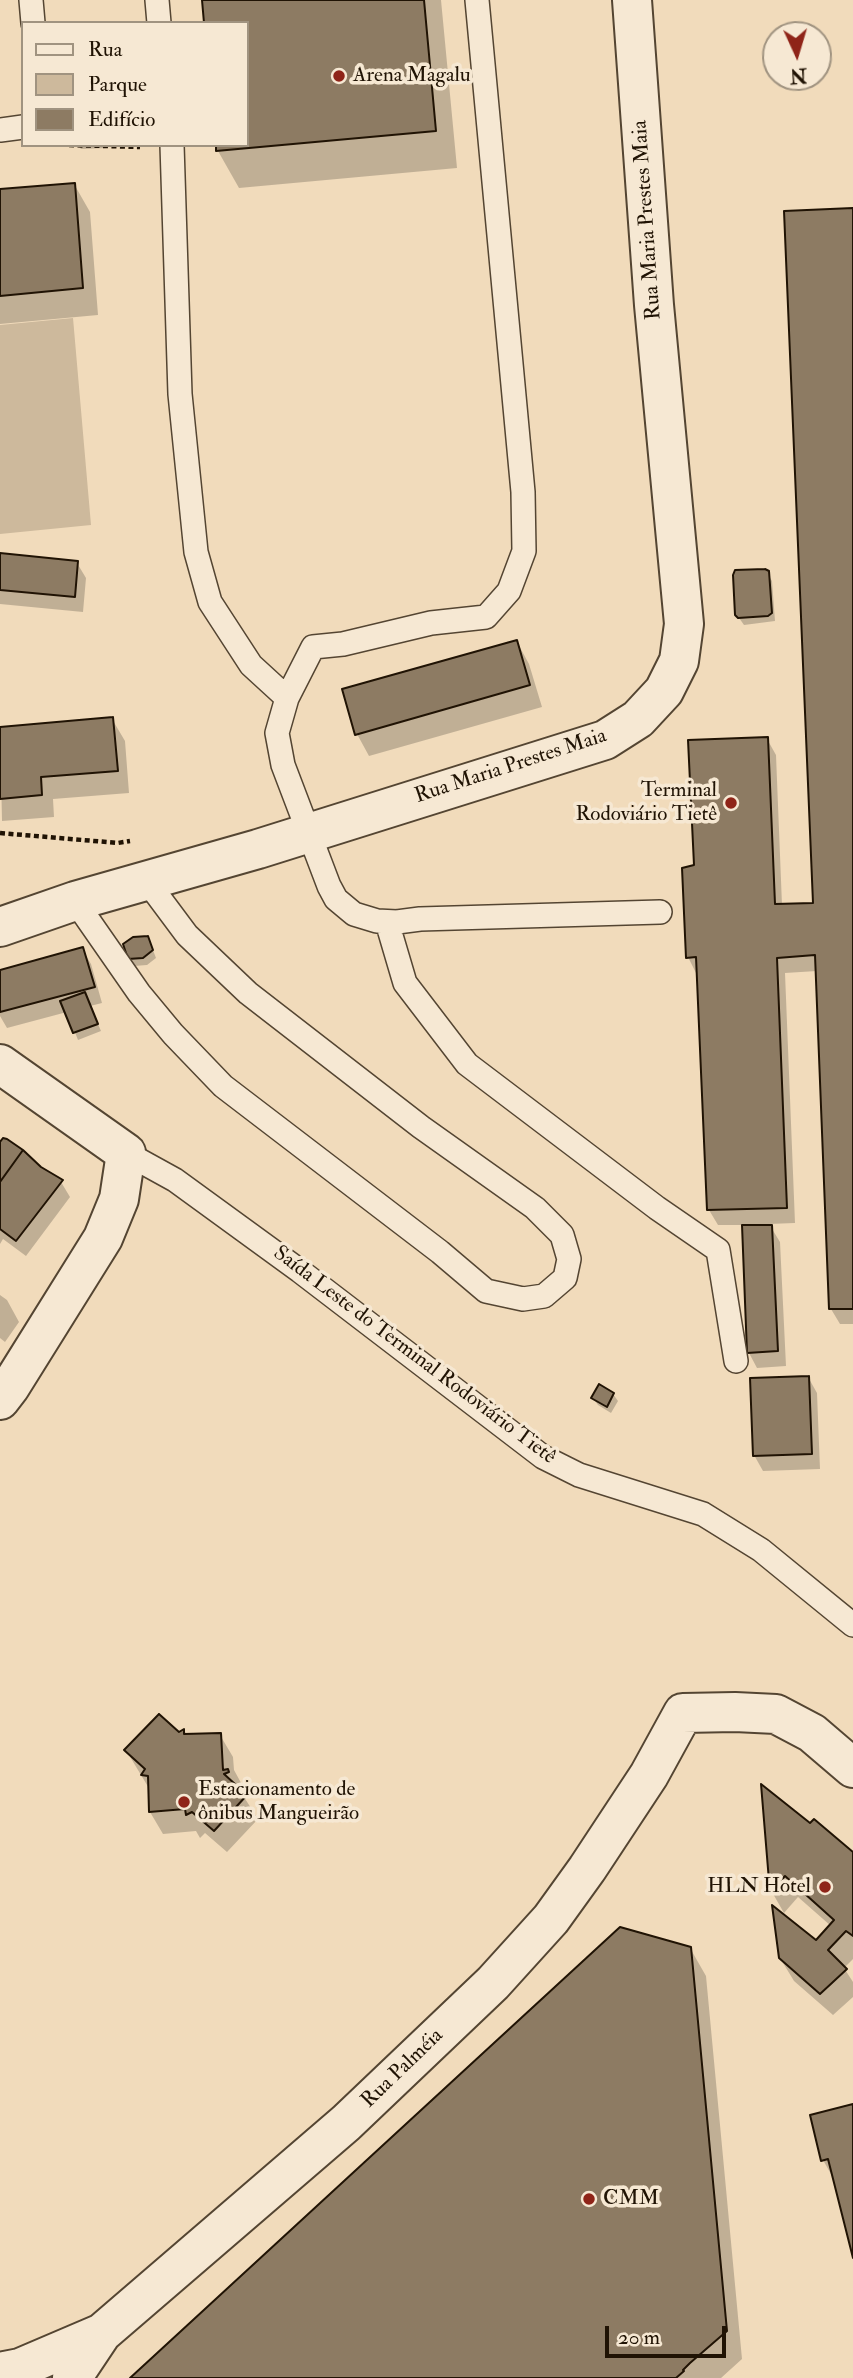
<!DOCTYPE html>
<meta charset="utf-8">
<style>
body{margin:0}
#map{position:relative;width:853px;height:2378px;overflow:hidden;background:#f1dbbb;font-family:"IM FELL Double Pica",serif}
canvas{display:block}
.legend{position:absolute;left:21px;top:21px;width:228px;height:126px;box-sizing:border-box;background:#f6e8d3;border:2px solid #a09380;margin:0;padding:9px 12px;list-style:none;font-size:21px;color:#201304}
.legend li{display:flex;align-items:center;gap:14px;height:35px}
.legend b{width:35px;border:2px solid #a09380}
.north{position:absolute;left:762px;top:21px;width:70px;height:70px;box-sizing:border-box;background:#f6e8d3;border:2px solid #a09380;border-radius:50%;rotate:176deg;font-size:19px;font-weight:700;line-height:28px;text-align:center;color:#201304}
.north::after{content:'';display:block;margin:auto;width:24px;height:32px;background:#8f2418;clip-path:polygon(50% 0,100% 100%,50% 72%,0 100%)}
.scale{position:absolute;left:605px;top:2326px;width:121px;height:32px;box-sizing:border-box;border:4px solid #201304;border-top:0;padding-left:9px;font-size:21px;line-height:24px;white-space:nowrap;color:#201304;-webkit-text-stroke:5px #f6e8d3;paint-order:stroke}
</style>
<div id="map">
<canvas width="853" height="2378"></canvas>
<ul class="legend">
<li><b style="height:9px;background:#f6e8d3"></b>Rua</li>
<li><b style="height:19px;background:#cdb99c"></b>Parque</li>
<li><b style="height:19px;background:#8d7b63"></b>Edifício</li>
</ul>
<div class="north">N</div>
<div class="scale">20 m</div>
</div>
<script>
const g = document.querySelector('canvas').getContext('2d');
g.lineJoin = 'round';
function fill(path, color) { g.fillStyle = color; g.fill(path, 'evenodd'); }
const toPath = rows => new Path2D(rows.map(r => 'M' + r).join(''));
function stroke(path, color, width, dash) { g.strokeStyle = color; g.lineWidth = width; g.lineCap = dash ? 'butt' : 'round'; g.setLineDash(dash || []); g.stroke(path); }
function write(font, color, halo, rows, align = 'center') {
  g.font = font + ' "IM FELL Double Pica",serif'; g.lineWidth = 7; g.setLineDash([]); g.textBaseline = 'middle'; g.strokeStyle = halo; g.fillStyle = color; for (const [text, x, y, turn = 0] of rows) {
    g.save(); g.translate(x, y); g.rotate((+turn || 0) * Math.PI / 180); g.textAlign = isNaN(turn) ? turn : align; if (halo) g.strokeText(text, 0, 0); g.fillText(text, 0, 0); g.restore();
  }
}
fill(toPath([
 [73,318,91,525,0,534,0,325]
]), '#cdb99c');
fill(toPath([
 [204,0,441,0,457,168,239,188,218,151,247,145,247,23],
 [78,145,107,145,107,148,81,149],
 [74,184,90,212,98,315,0,324,0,191],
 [853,210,853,1324,840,1324,831,1309,817,971,785,973,795,1223,769,1224,780,1242,786,1366,757,1368,749,1353,743,1225,718,1225,709,1210,699,973,696,973,688,957,696,867,767,739,776,755,782,905,815,904],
 [0,555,77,563,86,578,83,612,0,604],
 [767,573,772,581,775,621,744,625,737,615],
 [517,642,529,664,542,707,369,756,357,734],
 [112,719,125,741,129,793,53,799,54,817,2,821,0,729],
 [151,945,156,958,147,965,134,966,129,959],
 [82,949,91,964,102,1003,90,1006,101,1031,78,1040,67,1012,7,1028,0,1016,0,972],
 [7,1141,61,1182,70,1197,26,1256,3,1239,0,1244,0,1143],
 [0,1295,7,1300,19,1322,5,1342,0,1338],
 [808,1377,817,1393,820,1469,763,1471,754,1455],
 [613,1394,618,1401,611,1413,598,1405,593,1398],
 [184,1730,187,1735,220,1735,233,1757,234,1770,246,1792,242,1794,258,1819,227,1852,205,1833,200,1838,196,1831,163,1834,150,1812,150,1790,126,1750,180,1734],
 [763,1788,810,1825,853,1854,853,1959,844,1968,853,1982,853,1997,833,2015,794,1981,780,1958,816,1943,831,1926,798,1897,784,1913,772,1892],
 [690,1948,706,1976,742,2359,721,2378,133,2378],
 [853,2106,853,2251,836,2183,823,2160]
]), '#0003');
const building = toPath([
 [202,0,424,0,436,131,216,151,216,145,247,145,247,23,204,23,202,0],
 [75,183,83,288,0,296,0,189,75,183],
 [853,208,853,1309,829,1309,815,955,777,958,787,1208,707,1210,696,957,686,958,682,868,694,865,688,740,768,737,775,904,813,903,784,211,853,208],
 [0,553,78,561,75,597,0,590,0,553],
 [765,569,769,571,772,613,768,616,738,618,735,615,733,575,735,570,765,569],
 [517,640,530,685,355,735,342,689,517,640],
 [113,717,118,771,41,777,42,795,0,799,0,727,113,717],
 [148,936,153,950,143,958,128,959,123,944,133,937,148,936],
 [83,947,95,987,0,1012,0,970,83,947],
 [85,992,98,1024,73,1033,60,1001,85,992],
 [3,1138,7,1139,23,1150,0,1182,0,1142,3,1138],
 [23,1150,41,1167,63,1180,16,1241,0,1229,0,1182,23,1150],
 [742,1225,772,1225,778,1351,747,1353,742,1225],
 [809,1376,812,1454,753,1456,750,1378,809,1376],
 [599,1384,614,1393,607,1407,591,1398,599,1384],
 [159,1714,179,1732,184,1729,184,1734,221,1733,223,1770,228,1769,229,1772,224,1774,247,1795,214,1831,192,1812,186,1815,185,1809,149,1812,148,1776,141,1775,145,1769,124,1750,159,1714],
 [761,1784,810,1823,814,1819,853,1852,853,1936,846,1931,828,1950,847,1969,820,1994,779,1958,772,1905,816,1940,834,1920,785,1876,770,1893,761,1784],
 [620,1927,691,1947,727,2331,690,2363,683,2370,684,2371,676,2378,130,2378,620,1927],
 [853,2104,853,2258,828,2159,821,2161,810,2115,853,2104]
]);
fill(building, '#8d7b63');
stroke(building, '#201304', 2);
const service = toPath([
 [31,0,33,23],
 [157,0,159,23],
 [477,0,523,492,524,551,509,591,486,617,431,623,343,644,313,647,287,698,277,733,283,765,329,886,336,899,354,914,377,921,397,922,420,919,660,912],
 [0,130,23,127],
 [172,145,180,394,196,552,210,602,251,665,287,698],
 [75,901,139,993,173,1034,223,1086,440,1252,486,1291,523,1299,544,1296,565,1278,569,1259,562,1235,535,1208,421,1127,248,993,187,935,146,880],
 [387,922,405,983,467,1064,657,1208,718,1250,736,1361],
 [126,1153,175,1180,300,1271,543,1457,579,1475,703,1514,761,1550,853,1625]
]);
const minor = toPath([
 [0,927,75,901,258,849,605,740,638,719,664,691,679,661,684,624,654,305,632,0]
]);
const tertiary = toPath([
 [0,1064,126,1153,119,1199,103,1238,10,1387,0,1400],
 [0,2372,20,2368,102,2333],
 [72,2378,102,2333,346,2123,493,1983,551,1919,587,1869,649,1775,683,1713,735,1712,776,1714,812,1733,853,1768]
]);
stroke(service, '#544532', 26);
stroke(minor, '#544532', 42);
stroke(tertiary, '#544532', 42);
stroke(toPath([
 [69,145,140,147],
 [0,833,118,843,130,841]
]), '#201304', 4.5, [5, 3.5]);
stroke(service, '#f6e8d3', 23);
stroke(minor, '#f6e8d3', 38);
stroke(tertiary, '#f6e8d3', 38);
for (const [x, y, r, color] of [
 [339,76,7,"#8f2418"],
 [731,803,7,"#8f2418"],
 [184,1802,7,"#8f2418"],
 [825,1887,7,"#8f2418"],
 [589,2199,7,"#8f2418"]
]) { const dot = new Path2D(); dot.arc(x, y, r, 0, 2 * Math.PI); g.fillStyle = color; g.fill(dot); stroke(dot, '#f6e8d3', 2.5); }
write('21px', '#201304', '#f6e8d3', [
 ["Arena Magalu",353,76],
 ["Terminal",717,791,"right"],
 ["Rodoviário Tietê",717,815,"right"],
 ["Estacionamento de",198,1790],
 ["ônibus Mangueirão",198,1814],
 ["HLN Hotel",811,1887,"right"],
 ["CMM",603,2199]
], 'left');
write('21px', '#201304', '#f6e8d3', [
 ["Rua Maria Prestes Maia",648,220,-94],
 ["Rua Maria Prestes Maia",511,767,-18],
 ["Saída Leste do Terminal Rodoviário Tietê",414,1356,37],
 ["Rua Palméia",403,2069,-44]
]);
</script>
